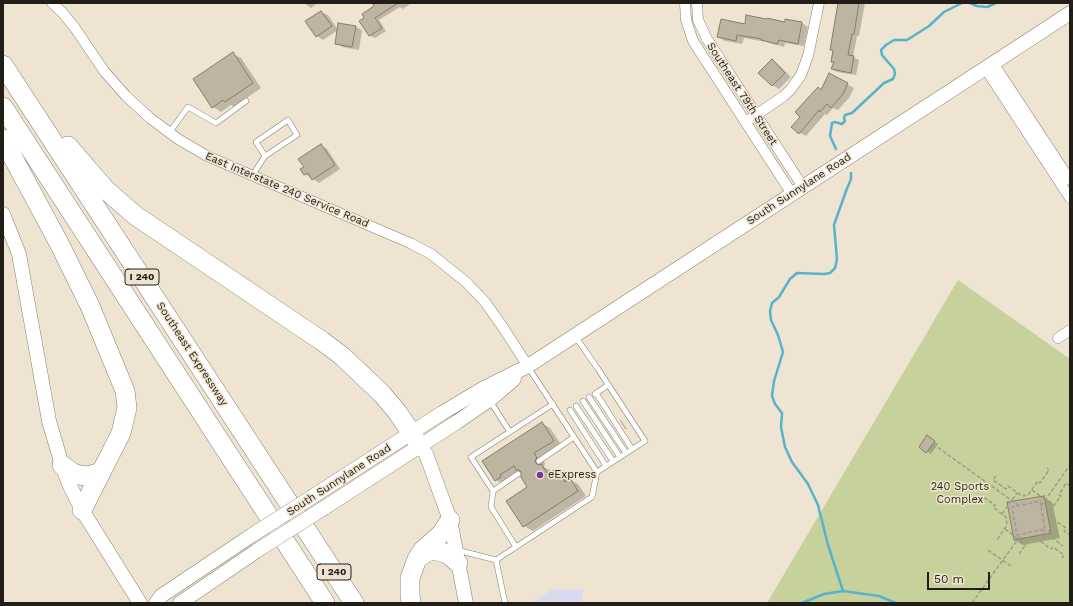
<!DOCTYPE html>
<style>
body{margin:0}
#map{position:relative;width:1073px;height:606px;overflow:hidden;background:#efe4d1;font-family:"Work Sans",sans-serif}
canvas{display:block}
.frame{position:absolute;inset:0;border:4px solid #221e17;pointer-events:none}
.scale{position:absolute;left:927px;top:572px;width:63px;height:18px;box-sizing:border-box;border:2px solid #221e17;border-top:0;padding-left:5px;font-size:12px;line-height:14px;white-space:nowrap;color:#221e17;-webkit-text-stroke:3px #efe4d1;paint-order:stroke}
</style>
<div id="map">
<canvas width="1073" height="606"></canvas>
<div class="frame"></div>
<div class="scale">50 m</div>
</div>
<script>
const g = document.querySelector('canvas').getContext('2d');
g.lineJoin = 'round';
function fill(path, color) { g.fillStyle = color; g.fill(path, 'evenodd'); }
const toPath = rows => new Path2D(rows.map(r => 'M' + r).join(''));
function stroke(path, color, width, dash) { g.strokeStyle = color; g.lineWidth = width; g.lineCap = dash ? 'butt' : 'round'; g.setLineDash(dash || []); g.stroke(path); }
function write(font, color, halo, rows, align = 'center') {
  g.font = font + ' "Work Sans",sans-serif'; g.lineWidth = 3; g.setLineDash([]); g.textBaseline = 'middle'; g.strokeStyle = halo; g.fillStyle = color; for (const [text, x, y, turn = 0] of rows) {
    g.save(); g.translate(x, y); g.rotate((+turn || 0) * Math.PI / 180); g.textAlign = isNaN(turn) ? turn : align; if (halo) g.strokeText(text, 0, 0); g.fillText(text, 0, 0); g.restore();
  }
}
fill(toPath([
 [553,589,583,590,582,603,531,603]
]), '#dbd9ef');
fill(toPath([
 [958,280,1070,359,1070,603,767,603]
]), '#c6d19c');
fill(toPath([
 [304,3,318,3,311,8],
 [373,3,409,3,410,4,403,9,400,7,379,20,386,31,375,38,370,36,360,21,365,18,375,6],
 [840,3,865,3,859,36,857,36,853,57,859,60,856,75,837,72,832,69,835,63,832,61,833,50,831,49],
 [321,12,328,15,338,30,323,40,317,36],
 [786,23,802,23,808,27,804,46,785,43,784,47,766,42,744,38,742,44,725,41,718,37,746,25],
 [356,27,362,30,359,50,342,47,336,43],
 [233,54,241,58,261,88,234,107,231,105,221,112,213,107],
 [772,60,778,64,791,77,779,89,772,85],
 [829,75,854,88,849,98,838,110,833,108,827,115,825,114,806,136,800,133,819,88,822,90],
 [321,145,327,149,340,169,319,183,305,174,305,167],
 [619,419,621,420,627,429,625,429],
 [542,423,550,428,562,446,542,458,545,463,544,467,550,470,552,473,556,470,565,475,568,480,570,480,578,484,586,496,533,531,524,526,508,501,529,487,521,472,508,481,505,485,496,480,484,461],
 [931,439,938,444,931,454,920,447],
 [1044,497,1052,502,1060,538,1023,545,1014,540]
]), '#0003');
stroke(toPath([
 [970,3,977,6,987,7,996,3],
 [836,149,830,136,832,123,835,122,842,124,845,121,844,118,845,115,852,113,884,83,893,79,895,74,894,69,882,55,881,50,886,45,894,40,907,40,929,26,944,12,962,3],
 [843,591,828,545,818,505,808,484,792,462,785,447,781,427,782,413,775,404,772,396,774,381,783,352,778,335,771,320,770,311,772,303,779,297,790,279,797,273,824,274,830,273,835,268,837,259,834,225,846,191,851,179,851,173],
 [802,603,824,594,843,591,879,596,896,603]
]), '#58b3ca', 2.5);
const building = toPath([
 [372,3,398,3,375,18,382,28,369,36,359,21,364,18,362,14,374,6,372,3],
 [838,3,859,3,854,34,852,34,848,55,854,56,851,73,831,69,834,62,831,62,833,50,830,50,838,3],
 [321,11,332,26,316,37,305,21,321,11],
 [746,15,766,19,767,18,785,22,785,19,802,22,798,44,779,40,777,44,761,40,762,39,737,35,736,41,717,37,721,19,745,24,746,15],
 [338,23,356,26,352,47,335,44,338,23],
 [233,52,253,83,225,102,223,100,212,108,193,79,233,52],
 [772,59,785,73,772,86,758,73,772,59],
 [829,73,848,83,843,94,831,108,827,104,820,112,819,110,799,134,791,127,800,117,795,112,818,87,821,90,829,73],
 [321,144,335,165,312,180,308,173,304,175,300,169,304,167,298,159,321,144],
 [542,422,554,441,534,453,537,458,535,460,536,463,538,465,541,464,548,474,556,469,565,482,570,478,578,491,523,527,506,501,527,487,521,477,521,472,519,470,516,470,514,466,500,475,501,477,495,481,482,461,542,422],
 [927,435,935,441,926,453,919,447,927,435],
 [1044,496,1051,533,1014,540,1007,502,1044,496]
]);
fill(building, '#beb4a2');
stroke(building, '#867c6b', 1);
const lane = toPath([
 [169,133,188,107,216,123,246,101],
 [252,176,265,156,297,135,288,120,256,142,265,156],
 [528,367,597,472,645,441,598,369,575,336],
 [596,393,632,449],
 [595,394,608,385],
 [589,397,626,453],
 [490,401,510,432],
 [583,401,620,457],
 [576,406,613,461],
 [570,410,606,466],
 [539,461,574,437],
 [493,491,518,474],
 [516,547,491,507,493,491,471,457,553,404],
 [457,550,496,560,592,497,597,472],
 [496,560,505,603]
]);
const street = toPath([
 [52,3,62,12,75,28,104,71,126,96,150,118,178,139,207,156,410,243,431,254,466,282,485,302,502,326,528,366],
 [685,3,686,20,693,41,792,194],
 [697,3,698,20,707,39,803,187],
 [993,63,1070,180],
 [985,68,1070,198],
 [750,119,784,96,791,89,801,75,808,56,819,3],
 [1058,338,1070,330]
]);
const secondary = toPath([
 [3,214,19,254,49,421,62,465,69,484,82,510,140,603],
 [420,446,426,454,450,520,466,603],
 [315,495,442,413,484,388,528,366,1070,13],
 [324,508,457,422,492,398,514,379],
 [156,603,161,596,249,537],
 [180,603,258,550]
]);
const highway = toPath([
 [3,65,354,603],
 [3,107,325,603],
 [3,139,60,245,90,306,125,391,127,408,121,433,82,510],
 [68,146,106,190,136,216,322,341,342,356,382,394,398,413,420,446],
 [62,465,73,473,79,475,88,476,101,472],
 [418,558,427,552,434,550,448,554,458,563],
 [411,603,410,594,410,578,417,559,423,550,442,533,450,520]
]);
stroke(lane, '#887f6e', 6);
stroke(street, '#887f6e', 11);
stroke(secondary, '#887f6e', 15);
stroke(highway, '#887f6e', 20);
stroke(toPath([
 [933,444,1018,505],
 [996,476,993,480,1006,489,1008,486,1022,496,1028,495,1038,481,1040,483,1049,470,1047,468],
 [1070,486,1066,483,1059,495,1061,496,1050,511,1053,519,1066,528,1064,531,1070,535],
 [1032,490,1054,506],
 [980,499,982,496,995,505,993,507,1006,517,1007,525,997,540],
 [1040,501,1045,529,1017,535,1012,507,1040,501],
 [1041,506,1070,465],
 [1002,514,1017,493],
 [1005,529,1026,545],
 [1042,530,1063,546],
 [1041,542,1055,522],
 [988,550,1012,567],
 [1019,554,1029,540,1036,538,1051,549,1053,547,1064,555,1062,558],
 [972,603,1021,535]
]), '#a29a8b', 1.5, [4, 2]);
stroke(lane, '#fff', 5);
stroke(street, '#fff', 10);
stroke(secondary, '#fff', 14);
stroke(highway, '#fff', 19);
const secondaryBridge = toPath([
 [249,537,315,495],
 [258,550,324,508]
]);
stroke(secondaryBridge, '#887f6e', 15, []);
stroke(secondaryBridge, '#fff', 14);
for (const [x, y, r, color] of [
 [540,475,4,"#7f34a6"]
]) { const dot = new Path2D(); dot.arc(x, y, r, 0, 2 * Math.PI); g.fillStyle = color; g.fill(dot); stroke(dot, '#efe4d1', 1.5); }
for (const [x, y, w] of [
 [142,277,34],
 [334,572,34]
]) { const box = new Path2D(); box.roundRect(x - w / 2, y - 8, w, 16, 3); g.fillStyle = '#efe4d1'; g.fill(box); stroke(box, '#221e17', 1); }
write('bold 10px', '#221e17', null, [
 ["I 240",142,277],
 ["I 240",334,572]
]);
write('11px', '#221e17', '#efe4d1', [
 ["Southeast 79th Street",742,94,57],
 ["South Sunnylane Road",799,189,-33],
 ["East Interstate 240 Service Road",287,190,23],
 ["Southeast Expressway",192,354,57],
 ["South Sunnylane Road",339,480,-33]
]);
write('11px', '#221e17', '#efe4d1', [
 ["eExpress",548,475]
], 'left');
write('11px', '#292f11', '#efe4d1', [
 ["240 Sports",960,487],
 ["Complex",960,500]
]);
</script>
